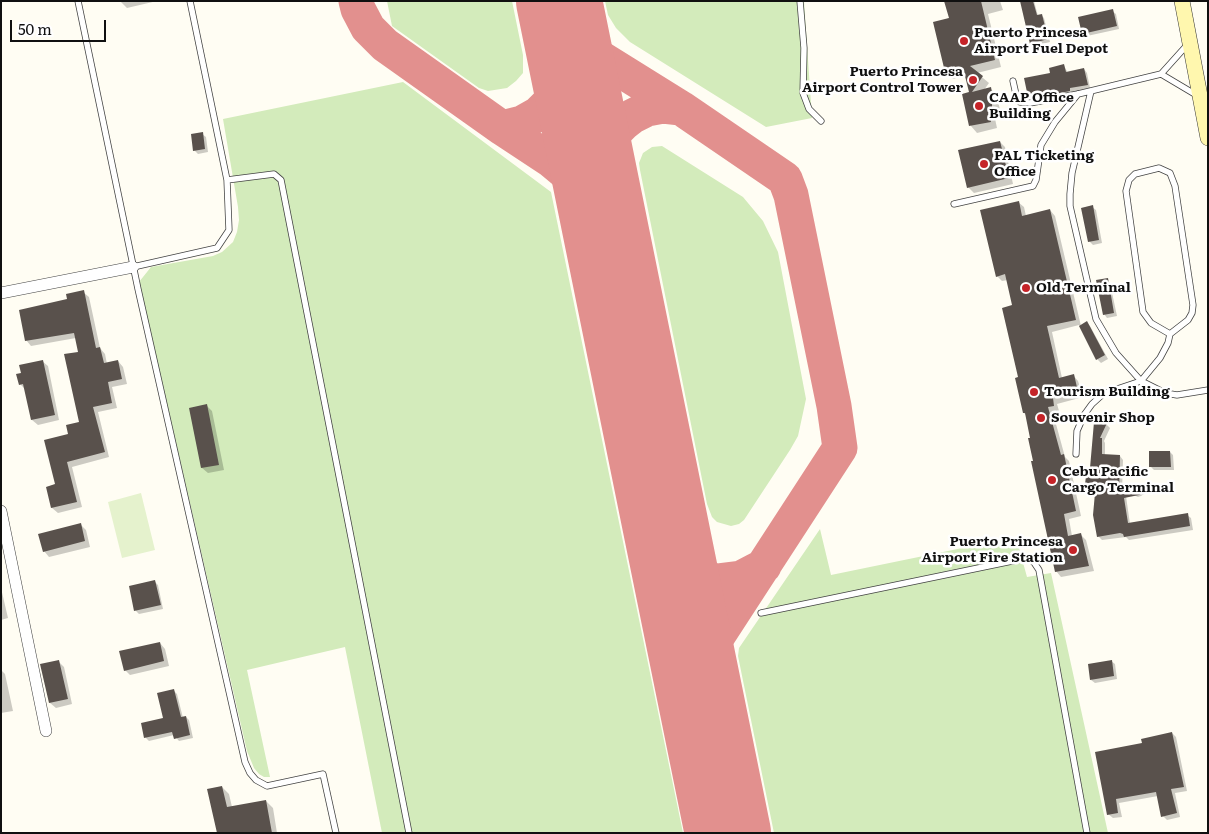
<!DOCTYPE html>
<style>
body{margin:0}
#map{position:relative;width:1209px;height:834px;overflow:hidden;background:#fffdf3;font-family:Literata,serif}
canvas{display:block}
.frame{position:absolute;inset:0;border:2px solid #101010;pointer-events:none}
.scale{position:absolute;left:10px;top:20px;width:96px;height:22px;box-sizing:border-box;border:2px solid #101010;border-top:0;padding-left:6px;font-size:15px;line-height:18px;white-space:nowrap;color:#101010;-webkit-text-stroke:4px #fff;paint-order:stroke}
</style>
<div id="map">
<canvas width="1209" height="834"></canvas>
<div class="frame"></div>
<div class="scale">50 m</div>
</div>
<script>
const g = document.querySelector('canvas').getContext('2d');
g.lineJoin = 'round';
function fill(path, color) { g.fillStyle = color; g.fill(path, 'evenodd'); }
const toPath = rows => new Path2D(rows.map(r => 'M' + r).join(''));
function stroke(path, color, width, dash) { g.strokeStyle = color; g.lineWidth = width; g.lineCap = dash ? 'butt' : 'round'; g.setLineDash(dash || []); g.stroke(path); }
function write(font, color, halo, rows, align = 'center') {
  g.font = font + ' Literata,serif'; g.lineWidth = 5; g.setLineDash([]); g.textBaseline = 'middle'; g.strokeStyle = halo; g.fillStyle = color; for (const [text, x, y, turn = 0] of rows) {
    g.save(); g.translate(x, y); g.rotate((+turn || 0) * Math.PI / 180); g.textAlign = isNaN(turn) ? turn : align; if (halo) g.strokeText(text, 0, 0); g.fillText(text, 0, 0); g.restore();
  }
}
fill(toPath([
 [387,1,512,1,523,55,523,73,516,81,507,88,488,91,479,88,392,26],
 [605,1,804,1,812,118,766,127,630,42,616,28,608,15],
 [403,82,551,192,683,833,382,833,345,647,247,670,270,777,264,777,259,774,254,768,247,751,139,282,151,267,213,256,222,252,233,242,237,232,239,220,238,207,223,119],
 [662,146,743,197,763,221,778,252,806,399,798,436,790,450,744,520,739,524,731,526,717,522,712,517,707,504,640,170,639,163,643,153,652,147],
 [820,529,831,575,1016,537,1027,577,1051,573,1108,833,774,833,738,656,739,648]
]), '#d3ebbb');
fill(toPath([
 [141,493,155,550,122,558,108,502]
]), '#e5f2cd');
fill(toPath([
 [120,1,157,1,127,8],
 [945,1,1000,1,1003,10,988,14,1001,67,977,73,989,83,984,90,991,89,997,96,1000,110,998,111,998,114,994,114,997,128,977,133,971,126,964,95,970,93,966,75,953,79,947,72,934,23,950,18],
 [1021,1,1034,1,1038,16,1041,15,1044,18,1050,42,1034,46,1031,43],
 [1112,11,1116,14,1119,29,1087,36,1083,33],
 [1064,66,1068,73,1084,69,1087,73,1090,88,1060,96,1058,95,1032,100,1029,96,1052,74],
 [202,134,206,137,208,152,198,154,194,150],
 [1000,142,1005,147,1013,184,974,193,968,187],
 [1018,202,1024,207,1026,216,1050,210,1055,216,1081,326,1087,323,1090,326,1108,359,1101,363,1097,359,1079,325,1052,332,1062,378,1073,375,1078,381,1083,397,1057,404,1059,411,1053,413,1065,457,1069,461,1081,516,1069,519,1072,536,1081,535,1086,540,1094,571,1061,577,1056,571,1035,462,1032,439,1027,416,1024,413,1014,306,1008,280,1002,281,997,276],
 [1092,207,1096,210,1102,243,1093,245,1089,241],
 [1107,280,1110,283,1117,316,1107,318,1104,314],
 [83,292,89,297,100,348,105,354,107,364,118,361,123,367,127,384,112,387,117,408,98,412,109,457,72,467,82,507,58,513,52,508,47,487,56,485,70,435,80,423,79,352,76,338,31,346,26,340,68,300],
 [42,361,48,366,59,420,38,425,32,420,26,390,20,384],
 [206,405,212,411,224,470,208,473,202,468],
 [1095,424,1106,424,1110,428,1104,441,1105,443,1105,456,1120,456,1123,460,1122,492,1126,496,1130,524,1187,515,1191,518,1193,530,1129,540,1126,537,1102,540,1098,536,1096,496,1089,496,1085,492,1091,469],
 [1170,452,1173,455,1174,470,1154,470,1151,467],
 [1137,484,1144,489,1144,494,1141,496,1138,497,1127,492],
 [80,524,86,530,90,547,49,557,44,551],
 [155,582,158,585,163,609,139,614,136,611,130,587],
 [1,588,8,618,1,620],
 [160,643,165,649,169,666,130,675,125,670],
 [58,661,64,667,72,704,56,708,50,703],
 [1111,661,1115,664,1117,679,1095,683,1091,680],
 [1,670,5,674,13,711,1,713],
 [174,691,177,694,183,718,186,717,189,720,193,738,179,741,174,735,149,741,146,738,142,724,164,719],
 [1172,733,1176,737,1187,791,1175,793,1180,817,1167,820,1163,816,1158,796,1119,803,1122,817,1113,818,1108,814,1143,744],
 [222,787,229,794,232,807,266,801,273,808,277,833,217,833]
]), '#0003');
stroke(toPath([
 [356,1,358,9,368,28,385,45,502,128,552,161,600,201],
 [567,37,681,108,785,179,791,195,834,406,840,448,710,648,696,676],
 [502,128,522,123,538,114,552,100,559,90,568,72,567,37],
 [596,181,611,140,616,131,624,123,633,116,647,109,663,106,681,108],
 [675,572,717,581,741,578,764,566]
]), '#e2908e', 35);
stroke(toPath([
 [559,1,728,833]
]), '#e2908e', 86);
fill(toPath([
 [944,1,981,1,995,60,970,66,983,76,972,92,991,87,994,104,992,104,992,107,988,108,991,122,969,126,962,94,969,92,963,68,945,72,933,22,949,18],
 [1020,1,1033,1,1037,15,1042,14,1048,39,1030,44],
 [1113,9,1117,26,1082,34,1078,17],
 [1064,64,1066,72,1084,68,1088,85,1070,88,1070,91,1055,94,1055,92,1028,97,1024,78,1050,73,1049,68],
 [203,132,205,149,193,151,191,134],
 [1000,141,1009,178,967,188,958,150],
 [1019,201,1022,216,1050,209,1076,320,1047,326,1059,378,1074,374,1078,392,1053,398,1054,406,1048,407,1061,455,1064,454,1076,511,1064,514,1068,536,1081,533,1089,566,1055,572,1031,461,1033,461,1028,438,1030,438,1025,413,1023,413,1015,378,1018,377,1002,308,1012,305,1005,274,996,277,980,210],
 [1093,205,1099,240,1088,242,1081,208],
 [1108,278,1114,313,1103,315,1096,280],
 [84,290,96,348,100,347,104,363,118,360,122,379,108,382,112,403,93,407,105,452,67,462,77,502,51,508,46,487,55,484,44,440,68,434,66,425,79,422,64,354,78,352,74,333,25,341,19,310,67,299,66,294],
 [1087,321,1105,355,1096,360,1079,326],
 [43,360,55,415,31,420,23,384,19,385,16,374,21,373,19,365],
 [207,404,219,465,201,468,189,408],
 [1094,422,1107,423,1100,438,1102,438,1102,454,1120,455,1119,494,1134,483,1141,484,1143,486,1144,492,1139,495,1124,498,1128,523,1188,513,1190,526,1124,537,1123,534,1120,533,1097,537,1093,515,1095,493,1084,493,1087,467,1090,468],
 [1149,451,1170,451,1171,467,1149,467],
 [81,523,85,541,43,552,38,534],
 [155,580,161,605,134,611,129,586],
 [160,642,164,661,124,671,119,651],
 [59,660,68,699,49,703,40,664],
 [1112,660,1114,676,1090,680,1088,664],
 [174,689,181,717,186,716,190,735,174,739,172,732,144,738,141,723,163,718,157,693],
 [1172,732,1184,787,1171,789,1177,813,1161,817,1156,792,1116,799,1118,813,1107,815,1095,752,1142,743,1141,739],
 [222,786,227,807,266,800,272,833,217,833,207,789]
]), '#59514c');
const lane = toPath([
 [78,1,138,289,245,762,250,773,256,780,267,786,323,774,336,833],
 [800,1,804,48,803,93,809,109,821,121],
 [1161,74,1198,96],
 [1161,74,1188,44],
 [1013,81,1017,99,1020,102,1030,103,1078,94,1161,74],
 [1091,91,1072,173,1070,194,1070,206,1096,319,1116,353,1141,381,1165,393,1177,395,1208,390],
 [227,180,274,174,281,180,409,833],
 [954,204,1033,186,1036,180,1041,145,1055,122,1078,94],
 [133,267,217,248,229,230,227,180,190,1],
 [1141,381,1160,358,1168,343,1170,334,1188,320,1192,313,1193,305,1175,186,1170,173,1159,168,1135,174,1129,180,1126,191,1143,312,1151,323,1170,334],
 [1076,454,1077,431,1084,415,1092,404,1102,395,1111,391,1141,381],
 [761,613,1022,559,1033,561,1039,570,1087,833]
]);
const street = toPath([
 [1,293,133,267],
 [1,511,46,731]
]);
const secondary = toPath([
 [1182,1,1208,138]
]);
stroke(lane, '#434343', 7);
stroke(street, '#434343', 12);
stroke(secondary, '#323232', 16);
stroke(lane, '#fff', 5.5);
stroke(street, '#fff', 11);
stroke(secondary, '#fff7ae', 15);
for (const [x, y, r, color] of [
 [964,41,5,"#c52328"],
 [973,80,5,"#c52328"],
 [979,106,5,"#c52328"],
 [984,164,5,"#c52328"],
 [1026,288,5,"#c52328"],
 [1034,392,5,"#c52328"],
 [1041,418,5,"#c52328"],
 [1052,480,5,"#c52328"],
 [1073,550,5,"#c52328"]
]) { const dot = new Path2D(); dot.arc(x, y, r, 0, 2 * Math.PI); g.fillStyle = color; g.fill(dot); stroke(dot, '#fff', 2); }
write('bold 14px', '#101010', '#fff', [
 ["Puerto Princesa",974,33],
 ["Airport Fuel Depot",974,49],
 ["Puerto Princesa",963,72,"right"],
 ["Airport Control Tower",963,88,"right"],
 ["CAAP Office",989,98],
 ["Building",989,114],
 ["PAL Ticketing",994,156],
 ["Office",994,172],
 ["Old Terminal",1036,288],
 ["Tourism Building",1044,392],
 ["Souvenir Shop",1051,418],
 ["Cebu Pacific",1062,472],
 ["Cargo Terminal",1062,488],
 ["Puerto Princesa",1063,542,"right"],
 ["Airport Fire Station",1063,558,"right"]
], 'left');
</script>
